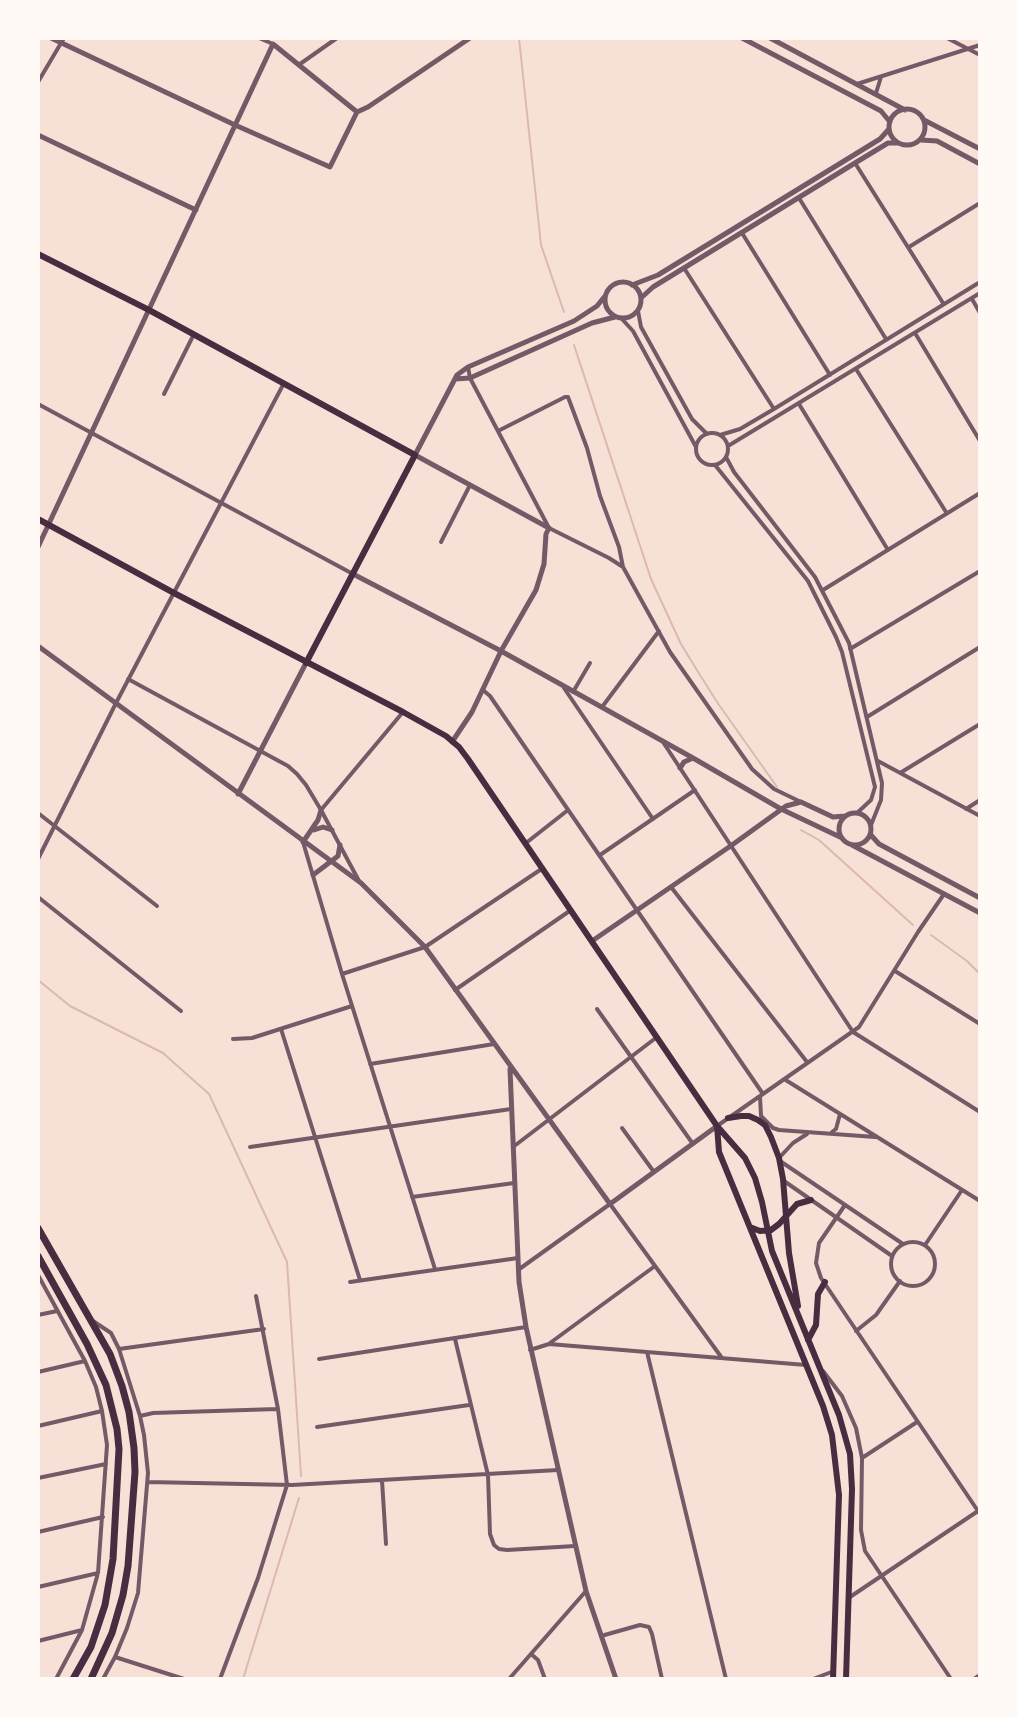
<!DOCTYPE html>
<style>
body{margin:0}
#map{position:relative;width:1018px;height:1717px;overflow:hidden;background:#f7e1d7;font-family:Poppins,sans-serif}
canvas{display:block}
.frame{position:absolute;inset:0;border:40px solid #fffaf5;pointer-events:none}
</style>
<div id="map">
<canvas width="1018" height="1717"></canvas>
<div class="frame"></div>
</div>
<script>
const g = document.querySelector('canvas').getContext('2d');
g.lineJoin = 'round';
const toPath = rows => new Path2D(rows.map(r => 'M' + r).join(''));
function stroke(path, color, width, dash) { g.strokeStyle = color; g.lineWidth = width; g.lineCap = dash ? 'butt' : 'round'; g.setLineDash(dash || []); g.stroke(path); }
stroke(toPath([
 [519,38,541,245,564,312],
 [574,345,651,579,681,644,695,667,717,702,777,787],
 [801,830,819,840,913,925],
 [931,935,967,961,980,974],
 [38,980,70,1006,163,1053,209,1094,287,1262,301,1476],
 [243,1679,299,1498]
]), '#dcb8b0', 2);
stroke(toPath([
 [259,38,273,44],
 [947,38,980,55],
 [300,64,337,38],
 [38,82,64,38],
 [857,84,980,45],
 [876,93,881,77],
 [855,163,943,303],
 [799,198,886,339],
 [742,233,830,375],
 [909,247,980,203],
 [684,268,774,409],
 [972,299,980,313],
 [638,311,641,327,692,419,707,434],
 [621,318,633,331,696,447],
 [915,333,980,441],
 [468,367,470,378,549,528,609,558,623,567,670,652,752,769,774,789,801,802],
 [856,369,946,512],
 [164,394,194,334],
 [38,404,353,574],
 [799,404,888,550],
 [498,431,565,397,568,397,587,448,600,496,619,547,623,567],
 '696 449a16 16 0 1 1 32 0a16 16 0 1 1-32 0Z',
 [720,435,740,429,774,409,980,282],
 [728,446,980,293],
 [726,457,734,472,815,577,849,643,882,783,881,800,871,825],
 [715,465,808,581,836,637,842,652,875,787,871,800,857,813],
 [441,542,470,485],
 [823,590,980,493],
 [850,649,980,571],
 [128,679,288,766,297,774,306,785,321,810,359,881],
 [564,688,653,819],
 [483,690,490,696,763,1094],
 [573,692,590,663],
 [602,707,659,631],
 [867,717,980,647],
 [663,742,853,1032,980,1112],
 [878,761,980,816],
 [900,773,980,724],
 [966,809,980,800],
 [321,810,403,712],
 [38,813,157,906],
 [303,842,342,974,435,1269],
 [526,843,568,810],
 [600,855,695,790],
 [38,859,116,703,284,383],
 [671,887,807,1062],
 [38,897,181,1011],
 [895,971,980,1024],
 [342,974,425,947,543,868],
 [455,990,571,910],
 [597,1009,693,1144],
 [281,1029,360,1280],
 [233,1039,252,1038,352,1006],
 [370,1064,494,1044],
 [784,1079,980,1201],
 [760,1096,761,1116,773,1128,779,1130,875,1137],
 [717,1126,859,1027,918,932,944,894],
 [622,1128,654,1172],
 [832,1132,836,1129,840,1114],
 [250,1147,511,1109],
 [513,1147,657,1037],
 [779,1158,793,1143,807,1134],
 [780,1161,903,1244],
 [784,1181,892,1256],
 [412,1197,514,1183],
 [845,1205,819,1243,816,1263,821,1278,980,1514],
 '891 1264a22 22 0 1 1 44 0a22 22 0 1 1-44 0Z',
 [925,1245,962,1190],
 [518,1270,610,1204,722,1358],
 [38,1275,85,1361,96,1387,102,1411,107,1445,98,1573,82,1630,56,1679],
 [350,1282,518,1258],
 [38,1315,57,1311],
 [93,1321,111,1333,119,1349,140,1416,144,1435,148,1473,138,1593,127,1628,115,1657,103,1679],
 [856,1331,876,1315,900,1281],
 [455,1339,488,1475,490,1534,494,1545,499,1549,507,1550,575,1546],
 [550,1343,655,1266],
 [119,1349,264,1329],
 [530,1350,549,1344,806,1365],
 [647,1352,726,1679],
 [319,1359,526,1327],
 [823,1371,842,1396,856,1428,862,1458,861,1530,865,1551,951,1679],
 [38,1372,85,1361],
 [140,1416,153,1413,277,1409],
 [38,1426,102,1411],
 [317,1427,469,1405],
 [862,1458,917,1422],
 [38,1478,106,1464],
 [382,1480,386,1544],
 [148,1482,292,1485,558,1470],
 [38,1532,103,1517],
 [38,1587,98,1573],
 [850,1597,978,1511],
 [601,1636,640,1625,649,1627,652,1634,662,1679],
 [38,1641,82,1630],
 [531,1654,538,1660,545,1679],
 [115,1657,184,1679],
 [220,1679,258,1578,287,1485,278,1409,256,1296],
 [509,1679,586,1591],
 [813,1679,834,1671],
 [974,1679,980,1675]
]), '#755966', 4);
stroke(toPath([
 [51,38,235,125,330,167,357,112,368,107,470,38],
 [742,38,881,111,890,122],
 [770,38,905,110],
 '889 127a18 18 0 1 1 36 0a18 18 0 1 1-36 0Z',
 [924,120,980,149],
 [38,135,196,210],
 [921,140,937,141,980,164],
 '605 300a18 18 0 1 1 36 0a18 18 0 1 1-36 0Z',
 [632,285,658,275,880,139,889,129],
 [641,298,653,287,855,163,888,143,898,143],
 [455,379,470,378,592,323,615,317],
 [38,547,273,44,357,112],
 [353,574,501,651,693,758,781,809,840,837],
 [38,646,361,883,425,947,610,1204,717,1126],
 [452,742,472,712,501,651,536,590,544,564,546,534,549,528,415,455,457,375,468,367,574,321,597,306,605,296],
 [680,768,684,762,693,758],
 [238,794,306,663],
 '839 829a16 16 0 1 1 32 0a16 16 0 1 1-32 0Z',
 [314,830,323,827,332,830],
 [870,834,879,844,980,898],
 [303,842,318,820,321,810],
 [852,845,980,913],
 [313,875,338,856,340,845],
 [592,941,732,845,786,806,801,802,833,817,845,816],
 [510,1069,519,1282,526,1327,586,1591,616,1679]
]), '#755966', 5);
stroke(toPath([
 [38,254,149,310,415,455,306,663],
 [38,519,174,593,403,712,446,736,459,747,468,759,717,1126,745,1158,755,1178,762,1202,772,1251,839,1415,850,1454,852,1489,846,1679],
 [728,1118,741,1116,749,1116,758,1120,765,1125,771,1137,779,1158,783,1179,789,1253,798,1306],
 [717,1126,719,1152,823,1406,832,1435,839,1495,833,1679],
 [750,1227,760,1231,771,1230,779,1224,797,1204,811,1200],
 [808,1340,816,1325,818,1294,825,1282]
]), '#4a2c40', 6);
stroke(toPath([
 [38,1228,110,1354,122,1386,129,1412,134,1448,135,1472,128,1566,123,1595,112,1633,91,1679],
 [38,1256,87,1344,106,1385,117,1429,119,1449,113,1559,105,1605,91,1647,73,1679]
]), '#4a2c40', 7);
</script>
